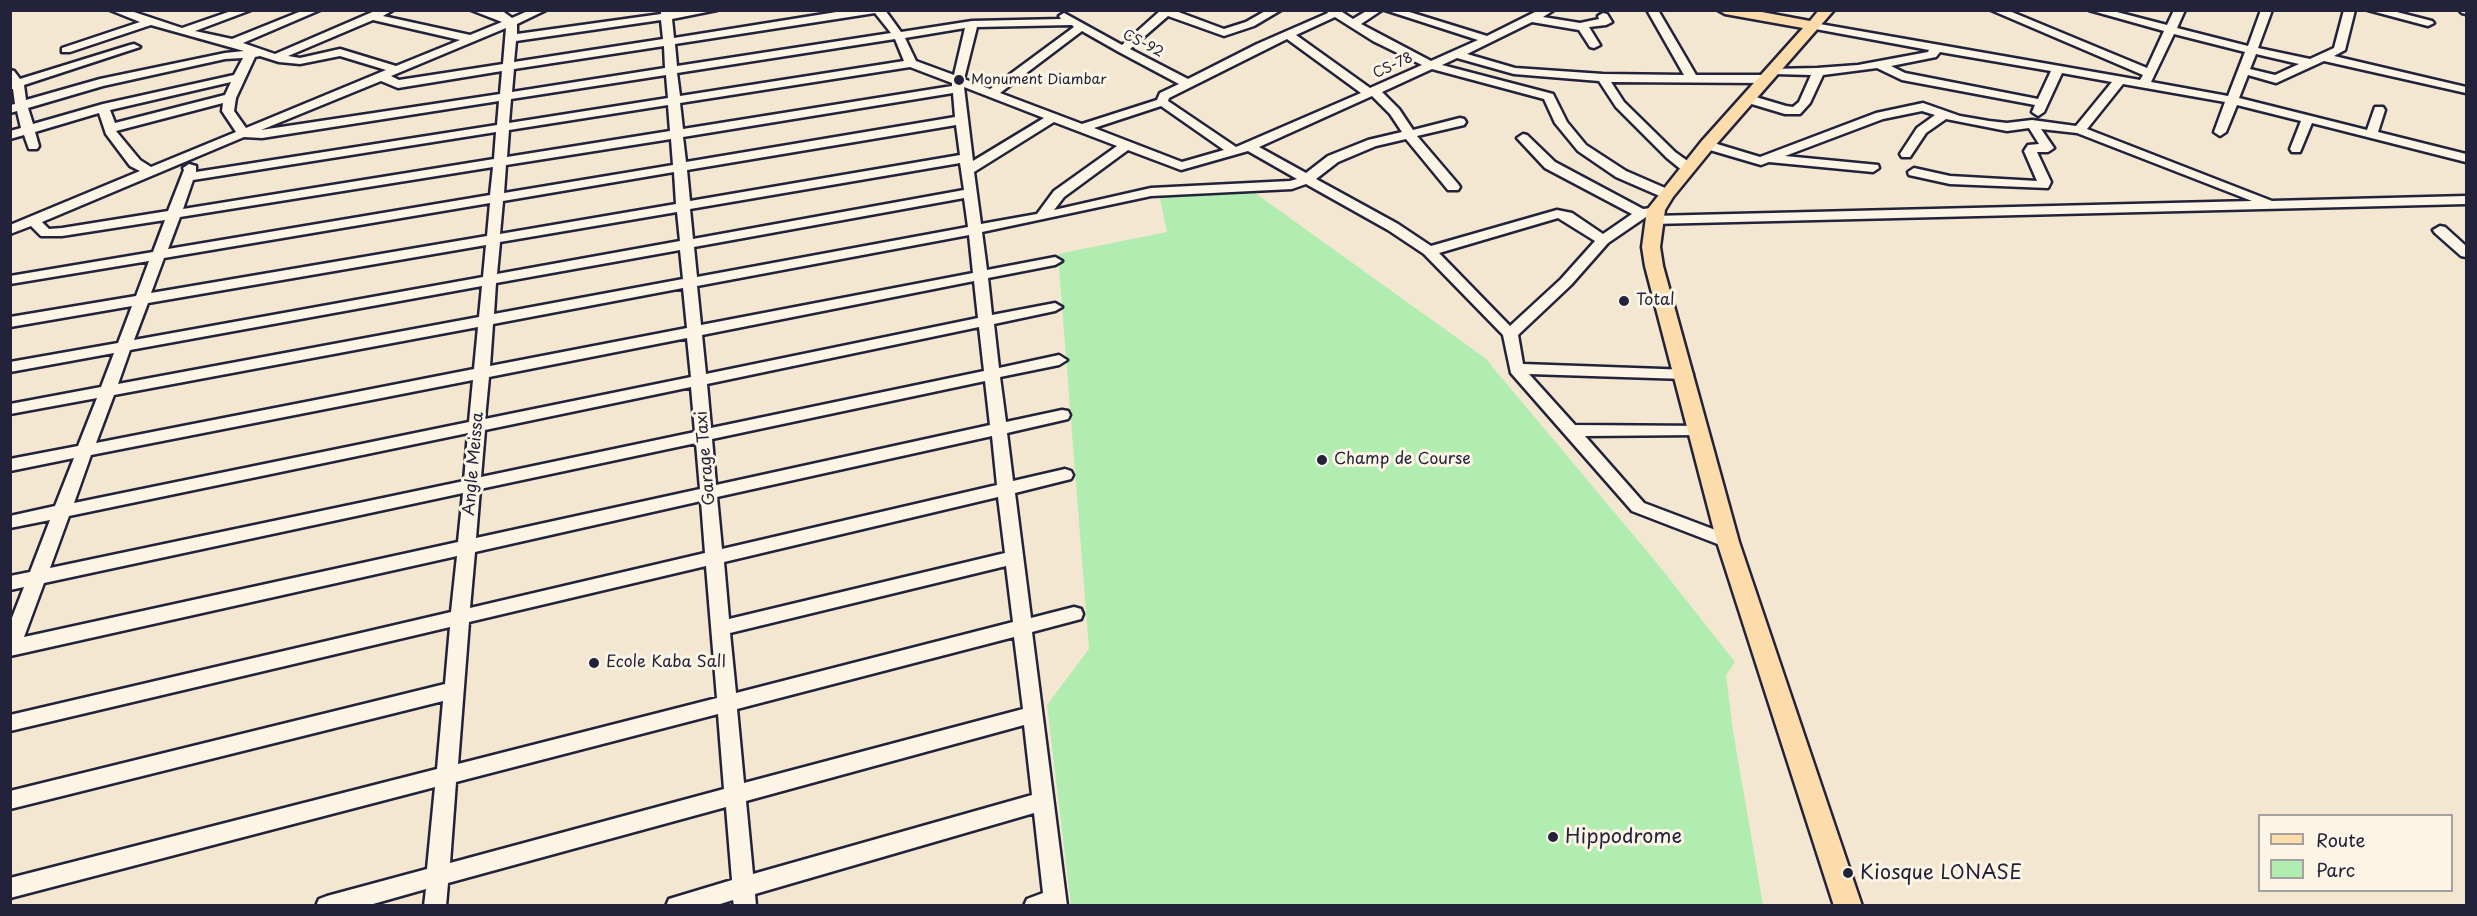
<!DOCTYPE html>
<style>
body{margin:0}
#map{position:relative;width:2477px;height:916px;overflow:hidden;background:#f3e7d1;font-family:"Playpen Sans",sans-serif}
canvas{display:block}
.frame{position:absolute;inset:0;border:12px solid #22223b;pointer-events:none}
.legend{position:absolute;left:2258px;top:814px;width:195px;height:78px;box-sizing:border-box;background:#fcf5e5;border:2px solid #a5a1a1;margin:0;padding:8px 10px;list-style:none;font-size:18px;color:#22223b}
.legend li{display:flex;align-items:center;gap:12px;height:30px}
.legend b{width:30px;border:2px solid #a5a1a1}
</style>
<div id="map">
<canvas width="2477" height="916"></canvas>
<div class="frame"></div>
<ul class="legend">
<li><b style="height:8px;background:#fddcac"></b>Route</li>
<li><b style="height:16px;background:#b1ecb1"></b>Parc</li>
</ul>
</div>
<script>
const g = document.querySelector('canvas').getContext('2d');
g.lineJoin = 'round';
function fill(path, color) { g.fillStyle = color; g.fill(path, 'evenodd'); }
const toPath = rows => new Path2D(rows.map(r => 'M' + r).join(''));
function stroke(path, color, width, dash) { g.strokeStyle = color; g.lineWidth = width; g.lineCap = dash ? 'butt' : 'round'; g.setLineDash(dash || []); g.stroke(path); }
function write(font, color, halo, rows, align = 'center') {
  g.font = font + ' "Playpen Sans",sans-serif'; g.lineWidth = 6; g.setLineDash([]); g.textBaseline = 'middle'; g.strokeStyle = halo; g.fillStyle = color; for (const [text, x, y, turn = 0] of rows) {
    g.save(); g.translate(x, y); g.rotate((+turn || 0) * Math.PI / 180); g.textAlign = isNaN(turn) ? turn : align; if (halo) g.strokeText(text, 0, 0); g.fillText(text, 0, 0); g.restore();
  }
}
fill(toPath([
 [1255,193,1485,358,1656,562,1735,662,1726,675,1733,731,1763,905,1071,905,1047,705,1089,649,1058,254,1167,232,1159,194]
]), '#b1ecb1');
const minor = toPath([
 [110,10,128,10,182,28,234,10,251,10,195,31,232,39,304,10,320,10,243,43,275,54,377,10,393,10,383,16,470,35,502,22,471,10,501,10,512,18,530,10,546,10,517,24,517,34,661,14,661,10,672,12,717,10,672,19,674,38,849,10,885,10,901,32,972,21,1061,19,1059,16,1064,13,1122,45,1161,10,1173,10,1224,29,1246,22,1267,10,1281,10,1254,26,1224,36,1168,16,1130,49,1188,79,1257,44,1328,13,1326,10,1339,10,1353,19,1368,10,1382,10,1361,24,1431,61,1478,40,1385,10,1403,10,1487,36,1539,10,1554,10,1543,17,1580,23,1599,19,1598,16,1603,13,1607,14,1612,22,1606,25,1589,27,1600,45,1594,48,1590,47,1579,30,1532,22,1467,54,1515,68,1603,74,1684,75,1647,10,1658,10,1696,75,1767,75,1773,79,1767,83,1611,82,1624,102,1675,152,1693,165,1694,168,1693,171,1683,171,1667,158,1616,107,1599,81,1514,74,1457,58,1442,65,1553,94,1567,122,1586,145,1626,171,1672,191,1674,194,1672,197,1662,197,1616,177,1578,151,1555,123,1544,99,1432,69,1382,92,1399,109,1413,130,1460,118,1464,119,1466,122,1464,125,1417,136,1458,184,1460,187,1458,190,1448,190,1406,139,1376,146,1338,162,1316,179,1398,224,1431,246,1557,210,1572,213,1603,234,1632,214,1545,168,1517,138,1523,134,1527,135,1555,162,1643,209,1661,207,1663,210,1661,213,1646,217,1608,243,1571,285,1518,335,1523,364,1690,370,1693,374,1690,378,1685,379,1529,374,1575,425,1705,426,1707,430,1705,434,1699,435,1585,436,1644,503,1734,537,1737,542,1734,547,1728,548,1632,511,1511,373,1503,335,1424,254,1388,230,1306,184,1292,189,1151,196,982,232,987,270,1055,257,1062,261,1055,265,988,278,992,315,1055,303,1062,307,1055,311,994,324,999,368,1059,355,1067,360,1059,365,1000,377,1006,422,1062,410,1068,411,1070,415,1068,419,1007,433,1013,481,1065,469,1071,471,1073,475,1071,479,1015,493,1031,618,1074,607,1081,609,1083,614,1081,619,1032,632,1067,906,1024,906,1027,899,1043,893,1034,813,755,894,756,906,734,906,733,900,714,906,666,906,669,899,732,880,726,807,448,883,446,906,424,906,426,889,366,906,316,906,319,899,327,896,427,869,435,787,10,898,10,878,437,769,443,701,10,809,10,791,445,684,450,627,10,731,10,715,451,612,457,556,10,656,10,623,24,587,10,590,10,576,30,572,50,520,10,528,10,516,55,506,74,458,10,471,10,459,78,446,97,398,10,414,10,404,101,387,114,353,10,372,10,362,118,343,132,306,10,327,10,317,136,296,149,261,10,284,10,276,153,252,165,220,62,236,41,236,31,226,10,234,10,225,140,171,130,166,106,134,99,113,35,132,39,146,37,149,29,149,24,135,10,139,10,131,21,128,17,111,10,113,10,105,15,104,13,89,10,89,10,70,14,71,20,79,130,45,134,44,140,47,24,85,26,100,100,79,225,53,244,51,151,25,70,52,62,52,62,48,140,22,110,10],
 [875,13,891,33,677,66,675,44,875,13],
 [1335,17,1373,41,1422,65,1370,88,1296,35,1335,17],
 [373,20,460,40,396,66,340,49,300,58,288,56,373,20],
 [661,20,663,39,514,62,516,41,661,20],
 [1072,25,1074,27,990,89,964,79,977,27,1072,25],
 [506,28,503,64,399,80,391,76,506,28],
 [965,28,954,75,916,61,905,38,965,28],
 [1082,31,1119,52,1179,84,1160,93,1157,100,1082,124,1000,93,1082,31],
 [895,39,904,61,680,96,677,73,895,39],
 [1287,39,1361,93,1236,147,1168,101,1169,98,1287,39],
 [664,46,665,68,512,92,514,69,664,46],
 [260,56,279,62,300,64,340,56,386,70,246,128,234,111,236,98,255,57,260,56],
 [243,58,234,75,103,104,33,124,28,108,103,86,225,59,243,58],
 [910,67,952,83,952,86,683,129,680,103,910,67],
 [502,71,500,94,261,130,381,81,398,88,502,71],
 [666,75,668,98,509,123,511,99,666,75],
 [231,82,225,95,115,123,110,110,231,82],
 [964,87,1044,118,973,161,964,87],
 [953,93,955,117,686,162,683,137,953,93],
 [1372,96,1390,114,1402,132,1368,140,1328,156,1306,173,1259,147,1372,96],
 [499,101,497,125,196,172,196,166,189,164,183,168,184,170,168,211,62,228,49,229,42,222,244,137,262,138,499,101],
 [223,103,222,111,236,132,151,167,140,160,116,131,223,103],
 [668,105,670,131,507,157,509,130,668,105],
 [1161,106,1224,150,1182,162,1094,128,1161,106],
 [1054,122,1117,146,1054,191,1037,214,981,224,974,172,1054,122],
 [956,125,960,155,690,201,687,170,956,125],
 [496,132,494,159,183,209,193,180,496,132],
 [671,139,673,165,504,193,506,165,671,139],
 [1128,150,1181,170,1248,151,1297,179,1290,181,1151,188,1054,210,1064,197,1128,150],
 [960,163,964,190,693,239,690,209,960,163],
 [493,167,490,195,168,249,180,217,493,167],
 [674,172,676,204,500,234,503,201,674,172],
 [964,198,968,227,697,277,694,247,964,198],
 [490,203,487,236,151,293,164,258,490,203],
 [677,212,680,241,497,274,500,242,677,212],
 [1558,218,1595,241,1561,279,1510,326,1439,253,1558,218],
 [969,235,973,273,701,325,697,286,969,235],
 [486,245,483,277,134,340,148,303,486,245],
 [680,250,683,279,494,314,496,283,680,250],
 [974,281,978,318,706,374,702,335,974,281],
 [482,286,479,317,118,384,130,350,482,286],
 [683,288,687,328,490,366,493,324,683,288],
 [478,327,474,369,96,443,114,395,478,327],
 [979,327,984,371,711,428,707,384,979,327],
 [687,338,691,377,485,419,489,377,687,338],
 [473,380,469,422,74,503,91,455,473,380],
 [985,381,990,425,716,485,712,439,985,381],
 [691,387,695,432,481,477,485,430,691,387],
 [468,433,464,481,50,568,69,516,468,433],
 [992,436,997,485,722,549,717,497,992,436],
 [696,443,700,489,476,538,480,489,696,443],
 [463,493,458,542,24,637,44,583,463,493],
 [998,497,1005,553,729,619,724,562,998,497],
 [701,501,705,553,470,608,475,552,701,501],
 [706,566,717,698,458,764,469,622,706,566],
 [1006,566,1013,622,736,693,730,633,1006,566],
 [1014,637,1023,709,744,783,737,709,1014,637],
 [718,714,724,789,450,863,456,782,718,714],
 [1024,725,1032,795,753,874,746,801,1024,725],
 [1991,10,2007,10,2147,68,2164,31,2089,10,2109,10,2167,25,2174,10,2185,10,2177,28,2248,46,2261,10,2272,10,2258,48,2310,59,2334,48,2344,10,2355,10,2345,50,2334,56,2466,87,2466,93,2324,61,2276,83,2248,75,2239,98,2367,130,2375,107,2383,107,2385,110,2378,132,2466,154,2466,162,2312,123,2300,152,2292,152,2290,149,2301,121,2237,105,2226,132,2220,136,2214,132,2225,102,2123,84,2087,129,2272,201,2466,196,2466,204,1653,224,1646,220,1653,216,2252,201,2077,133,2041,129,2054,148,2048,152,2037,152,2051,182,2048,188,1950,184,1909,175,1908,172,1914,168,1950,176,2037,181,2024,151,2028,145,2039,144,2029,128,2007,131,1946,119,1926,133,1910,157,1902,157,1900,154,1917,128,1935,115,1922,111,1883,119,1785,156,1878,165,1879,168,1873,172,1769,162,1761,165,1703,148,1701,145,1707,141,1760,157,1876,113,1923,103,1960,116,1989,121,2007,123,2032,120,2076,126,2112,82,2062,73,2044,112,2038,116,2032,112,2035,105,1902,80,1877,68,1823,75,1810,103,1800,114,1785,114,1745,102,1743,99,1749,95,1786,106,1793,107,1799,102,1811,75,1775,74,1769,71,1771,69,1817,68,1858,65,1928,52,1929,50,1810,28,1810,24,1814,23,2140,80,2143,75,1991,10],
 [2174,34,2245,52,2228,96,2151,82,2174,34],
 [1940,52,2051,71,2038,99,1905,73,1891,66,1936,57,1940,52],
 [2256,54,2299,64,2275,75,2250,69,2256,54],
 [2368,10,2389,10,2432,21,2434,23,2428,26,2368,10],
 [2459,10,2466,10,2466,14,2462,13,2459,10],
 [2440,226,2445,227,2466,246,2466,257,2461,256,2435,233,2433,230,2440,226]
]);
const major = toPath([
 [1718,10,1751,10,1810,21,1819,10,1834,10,1713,148,1673,197,1665,210,1660,247,1663,266,1739,542,1862,906,1834,906,1717,542,1645,266,1642,247,1647,210,1701,142,1803,28,1725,14,1718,10]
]);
stroke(minor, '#22223b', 5);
stroke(major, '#22223b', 5);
fill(minor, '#fcf5e5');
fill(major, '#fddcac');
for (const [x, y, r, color] of [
 [959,80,6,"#22223b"],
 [1624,301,6,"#22223b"],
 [1322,460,6,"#22223b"],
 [594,663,6,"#22223b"],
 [1553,837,6,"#22223b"],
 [1848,873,6,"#22223b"]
]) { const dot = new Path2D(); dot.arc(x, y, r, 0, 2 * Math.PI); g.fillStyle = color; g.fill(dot); stroke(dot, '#fcf5e5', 2); }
write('14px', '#22223b', '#fcf5e5', [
 ["CS-92",1143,44,27],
 ["CS-78",1393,66,-25]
]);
write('14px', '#22223b', '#fcf5e5', [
 ["Monument Diambar",971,80]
], 'left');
write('16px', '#22223b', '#fcf5e5', [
 ["Total",1636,301],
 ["Champ de Course",1334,460],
 ["Ecole Kaba Sall",606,663]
], 'left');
write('16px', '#22223b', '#fcf5e5', [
 ["Garage Taxi",706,458,-95],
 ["Angle Meissa",474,464,-85]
]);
write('20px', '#22223b', '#fcf5e5', [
 ["Hippodrome",1565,837],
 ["Kiosque LONASE",1860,873]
], 'left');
</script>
